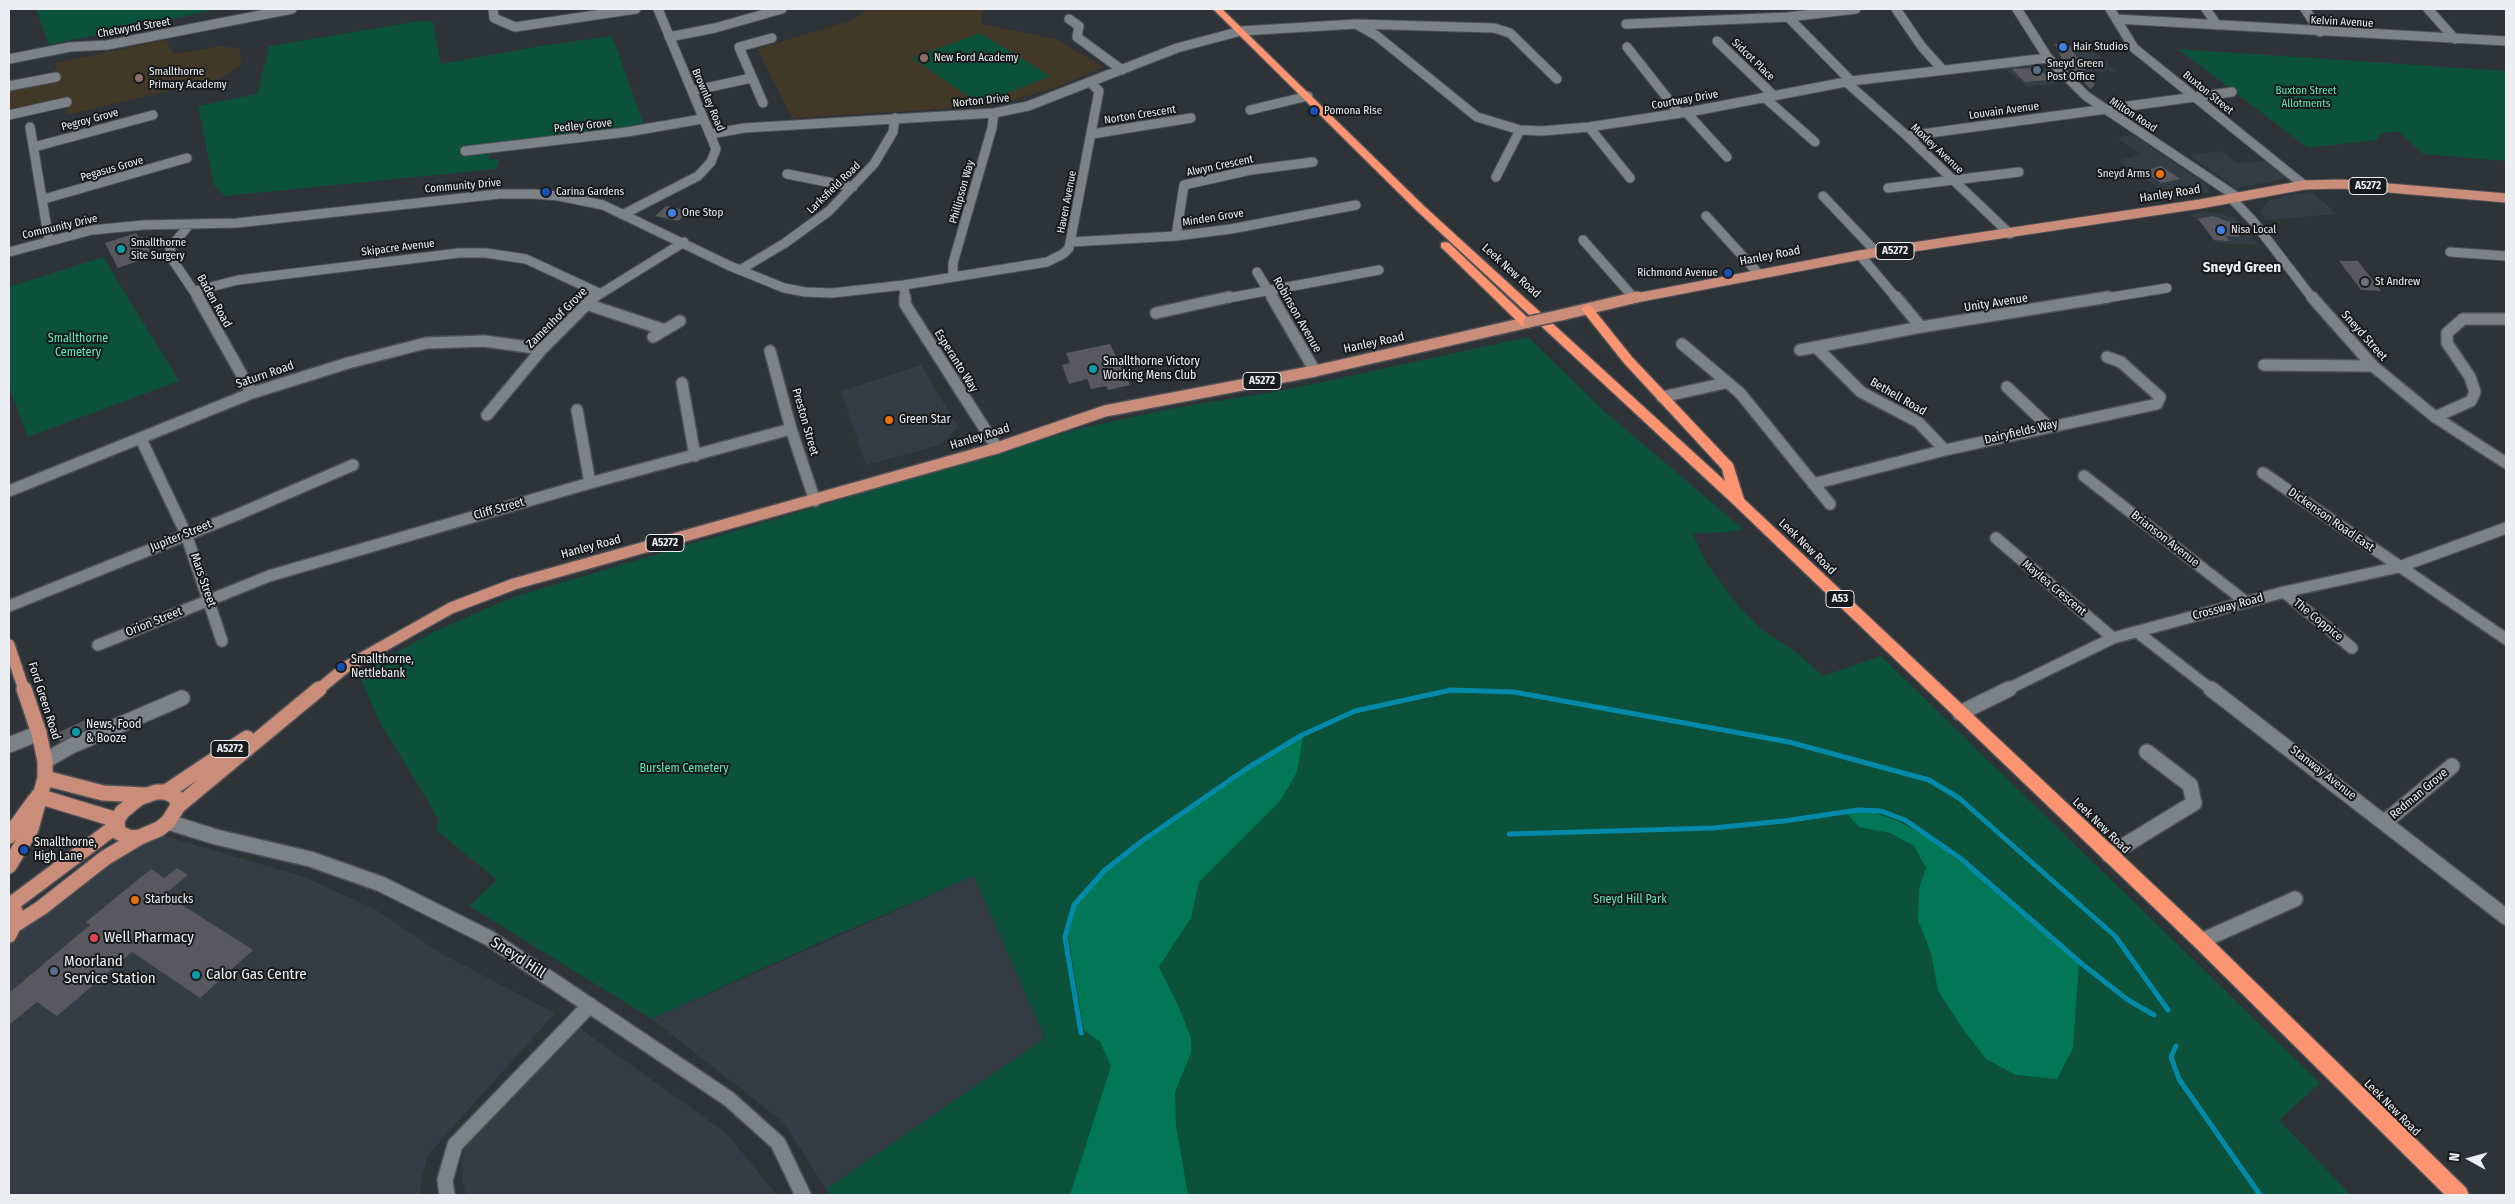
<!DOCTYPE html>
<style>
body{margin:0}
#map{position:relative;width:2515px;height:1204px;overflow:hidden;background:#2e3337;font-family:"Fira Sans Condensed",sans-serif}
canvas{display:block}
.frame{position:absolute;inset:0;border:10px solid #eceff2;pointer-events:none}
.north{position:absolute;left:2445px;top:1134px;width:50px;height:50px;-webkit-text-stroke:4px #181a1c;paint-order:stroke;rotate:277deg;font-size:14px;font-weight:700;line-height:20px;text-align:center;color:#eceff2}
.north::after{content:'';display:block;margin:auto;width:18px;height:22px;background:#eceff2;clip-path:polygon(50% 0,100% 100%,50% 72%,0 100%)}
</style>
<div id="map">
<canvas width="2515" height="1204"></canvas>
<div class="frame"></div>
<div class="north">N</div>
</div>
<script>
const g = document.querySelector('canvas').getContext('2d');
g.lineJoin = 'round';
function fill(path, color) { g.fillStyle = color; g.fill(path, 'evenodd'); }
const toPath = rows => new Path2D(rows.map(r => 'M' + r).join(''));
function stroke(path, color, width, dash) { g.strokeStyle = color; g.lineWidth = width; g.lineCap = dash ? 'butt' : 'round'; g.setLineDash(dash || []); g.stroke(path); }
function write(font, color, halo, rows, align = 'center') {
  g.font = font + ' "Fira Sans Condensed",sans-serif'; g.lineWidth = 4; g.setLineDash([]); g.textBaseline = 'middle'; g.strokeStyle = halo; g.fillStyle = color; for (const [text, x, y, turn = 0] of rows) {
    g.save(); g.translate(x, y); g.rotate((+turn || 0) * Math.PI / 180); g.textAlign = isNaN(turn) ? turn : align; if (halo) g.strokeText(text, 0, 0); g.fillText(text, 0, 0); g.restore();
  }
}
fill(toPath([
 [2054,44,2087,46,2116,71,2075,72,2072,69,2092,68,2089,65,2068,65],
 [2041,64,2058,83,2028,87,2003,67],
 [2133,135,2209,187,2209,192,2174,199,2119,161,2141,154,2117,138],
 [2221,151,2238,164,2267,160,2290,178,2236,188,2189,155],
 [2312,192,2337,214,2266,220,2259,211,2270,200,2287,195],
 [2202,212,2217,213,2232,217,2242,224,2258,245,2216,243,2202,224,2189,214],
 [921,365,958,427,940,445,866,465,841,391],
 [165,836,304,877,375,909,442,954,555,1013,428,1155,420,1186,422,1195,9,1195,9,941,126,848],
 [974,876,1045,1038,826,1189,784,1123,652,1019],
 [578,1027,726,1133,777,1195,466,1195,462,1178,463,1153,469,1141]
]), '#343d46');
fill(toPath([
 [870,9,983,9,981,24,1056,39,1103,67,1062,85,1004,103,976,107,792,118,757,49,849,21],
 [166,40,173,54,221,46,240,49,241,65,219,79,67,115,67,102,9,112,9,91,56,81,56,63]
]), '#423828');
fill(toPath([
 [36,9,219,9,49,45],
 [419,21,433,22,441,64,540,46,612,36,644,125,475,146,475,153,490,153,488,159,499,159,496,169,225,196,214,185,198,106,257,94,269,46],
 [980,33,1050,76,980,104,912,58],
 [2178,49,2506,71,2506,161,2423,154,2398,131,2380,134,2377,140,2308,148],
 [103,257,179,381,28,437,9,387,9,287],
 [1528,337,1603,410,1743,529,1730,532,1693,534,1707,564,1735,602,1762,630,1796,652,1823,676,1881,656,2320,1083,2279,1120,2351,1195,831,1195,826,1189,1045,1038,974,876,816,944,652,1019,469,906,497,880,437,831,438,818,379,721,359,674,431,633,513,597,1078,429,1174,408,1285,390]
]), '#0c513a');
fill(toPath([
 [1303,736,1297,772,1281,800,1199,882,1191,918,1159,967,1178,1005,1191,1038,1191,1053,1175,1092,1176,1125,1188,1195,1070,1195,1111,1066,1100,1042,1084,1030,1068,934,1076,905,1105,873,1143,843,1246,770],
 [1864,809,1900,822,1934,841,2003,896,2079,963,2073,1048,2057,1079,2016,1075,1986,1059,1963,1029,1938,991,1931,953,1918,920,1919,889,1926,868,1914,846,1890,833,1859,827,1847,814]
]), '#007855');
stroke(toPath([
 [1450,690,1458,690]
]), '#038aa9', 4);
stroke(toPath([
 [1509,834,1713,828,1784,821,1858,810,1881,811,1905,820,1960,858,2082,964,2128,1000,2154,1015],
 [1081,1033,1065,937,1074,905,1105,870,1142,841,1246,769,1302,735,1355,711,1451,690,1514,692,1789,742,1929,780,1959,798,2115,936,2168,1010],
 [2176,1046,2171,1057,2179,1079,2260,1195]
]), '#038aa9', 5);
fill(toPath([
 [2055,44,2069,45,2095,85,2090,89,2062,59],
 [2039,68,2050,80,2025,82,2012,69],
 [2161,166,2180,179,2161,183,2144,171],
 [666,206,690,211,678,221,655,216],
 [2213,216,2230,222,2240,237,2226,236,2229,241,2214,240,2198,219],
 [136,233,139,238,143,237,152,256,118,268,105,243],
 [2339,261,2358,261,2381,291,2361,290],
 [1110,344,1130,385,1108,390,1106,386,1091,389,1087,379,1069,384,1062,365,1070,363,1066,353],
 [90,718,92,727,60,742,57,733],
 [177,868,188,875,165,894,253,950,200,998,132,952,57,1016,37,1002,9,1025,9,993,90,925,86,922,151,869,164,878]
]), '#58585e');
const minorFar2 = toPath([
 [493,9,494,18,515,27,636,9],
 [1896,9,1922,47,1942,69],
 [2017,9,2048,58,2086,96,2237,197],
 [2110,9,2134,48,2304,185],
 [2206,9,2217,25],
 [2305,9,2320,32],
 [2428,9,2455,39],
 [1788,17,1851,81],
 [1069,19,1079,26,1077,37,1122,70],
 [2116,19,2506,41],
 [1626,24,1788,17,1856,9],
 [1358,25,1377,36,1477,117,1520,130,1542,131,1589,127,1694,111,1851,81,2048,58],
 [669,37,715,28,782,9],
 [1717,41,1773,95],
 [1627,47,1679,113],
 [9,59,70,47,107,45,292,9],
 [1846,82,1907,136,2010,234],
 [9,86,56,77],
 [692,91,751,78],
 [1764,97,1815,142],
 [763,103,739,47,772,38],
 [1250,110,1308,96],
 [1686,112,1727,157],
 [9,115,67,102],
 [30,127,49,241],
 [1589,127,1630,178],
 [711,134,744,128,994,113,1028,106,1177,48,1241,31,1356,24,1494,28,1510,33,1557,79],
 [1092,134,1191,118],
 [1907,136,2232,92],
 [34,147,153,115],
 [465,151,627,132,702,119],
 [787,174,853,187],
 [1496,177,1520,130],
 [1888,188,2019,172],
 [1823,196,1878,254],
 [2231,198,2253,221,2313,299],
 [44,199,187,158],
 [624,214,698,176,711,162,716,149,658,9],
 [1706,216,1758,273],
 [189,225,170,248,172,259,199,299],
 [1176,236,1184,185,1251,170,1313,162],
 [1583,240,1634,298],
 [1071,242,1176,236,1231,229,1356,205],
 [9,252,92,230,144,225,237,223,499,194,533,194,559,196,603,205,730,266,784,288,805,292,832,293,904,285,1047,262,1063,254,1069,248,1099,91,1091,83],
 [2450,252,2506,256],
 [1860,255,1897,299],
 [740,270,785,243,829,211,874,164,893,132,895,118],
 [1257,272,1273,299],
 [953,277,953,263,992,128,994,113],
 [904,285,905,299],
 [195,291,238,280,459,253,486,253,526,259,599,293],
 [592,299,684,242],
 [1223,299,1379,270],
 [2100,299,2167,288]
]);
const minorFar1 = toPath([
 [198,297,252,393],
 [905,297,905,304,997,448],
 [1272,297,1315,371],
 [1896,297,1921,327],
 [2312,297,2373,366,2435,417,2506,463],
 [586,304,665,330],
 [1156,313,1229,297],
 [653,337,680,321],
 [1682,344,1740,393,1830,504],
 [1816,347,1861,392,1918,422,1945,450],
 [1800,350,1921,327,2108,297],
 [770,351,791,429,815,501],
 [2264,365,2373,366],
 [682,383,695,456],
 [2007,387,2048,426],
 [1662,397,1725,383],
 [577,410,590,483],
 [487,415,542,349,594,297],
 [2435,417,2471,401,2475,392,2470,377,2447,343,2447,333,2463,319,2506,319],
 [141,439,186,534,222,641],
 [2263,473,2506,639],
 [2084,476,2246,602],
 [1813,484,1945,450,2157,404,2160,397,2121,362,2107,357],
 [9,491,252,393,348,363,426,343,484,341,542,349],
 [1996,538,2113,638],
 [2284,592,2352,648],
 [9,606,239,514,353,465],
 [2137,632,2212,690],
 [98,645,269,576,590,483,791,429],
 [2006,690,2113,638,2284,592,2399,567,2506,528]
]);
const minor = toPath([
 [2211,689,2506,917],
 [1960,713,2009,689],
 [9,745,39,733],
 [45,761,71,746,182,698],
 [168,822,216,837,310,859,381,884,489,938,729,1099,778,1143,803,1195],
 [2385,822,2452,766],
 [2109,855,2194,803,2190,785,2147,752],
 [2201,941,2295,899],
 [447,1195,445,1180,455,1145,590,1005]
]);
const majorFar2 = toPath([
 [1631,299,1860,255,2200,204,2304,185,2342,184,2506,198]
]);
const majorFar1 = toPath([
 [1561,315,1637,297],
 [9,645,24,690],
 [318,690,346,667,451,608,514,584,997,448,1105,411,1315,371,1529,322]
]);
const major = toPath([
 [45,778,103,793,145,795],
 [156,792,166,792,176,797,178,806,168,822,159,829,140,837,130,838,118,832,117,820,122,812,139,798,156,792],
 [166,792,247,738],
 [38,796,117,820],
 [178,806,319,689],
 [9,836,35,800],
 [9,866,31,829,45,778,45,761,39,733,24,689],
 [9,906,116,826],
 [9,906,15,911,17,918,9,935],
 [16,924,41,908,105,858,140,837]
]);
const highway = toPath([
 [1213,9,1222,9,1424,206,1725,481,1722,469,1624,363,1581,309,1587,305,1591,306,1632,357,1733,464,1744,499,2207,935,2466,1188,2469,1195,2445,1195,2195,947,1733,504,1416,210,1213,9],
 [1445,242,1449,243,1530,320,1532,323,1530,326,1522,326,1441,247,1441,243,1445,242]
]);
stroke(minorFar2, '#4e5156', 11);
stroke(minorFar1, '#4e5156', 14);
stroke(minor, '#4e5156', 18);
stroke(majorFar2, '#4e5156', 11);
stroke(majorFar1, '#4e5156', 14);
stroke(major, '#4e5156', 18);
stroke(highway, '#4e5156', 3);
stroke(minorFar2, '#7d8287', 9);
stroke(minorFar1, '#7d8287', 11);
stroke(minor, '#7d8287', 15);
stroke(majorFar2, '#c98d7a', 9);
stroke(majorFar1, '#c98d7a', 11);
stroke(major, '#c98d7a', 15);
fill(highway, '#fc9472');
const majorBridge = toPath([
 [1529,322,1561,315]
]);
stroke(majorBridge, '#4e5156', 14, []);
stroke(majorBridge, '#c98d7a', 11);
for (const [x, y, r, color] of [
 [2063,47,5,"#3f7fe0"],
 [924,58,5,"#8d6e63"],
 [2037,70,5,"#5c6f8a"],
 [139,78,5,"#8d6e63"],
 [1314,111,5,"#1a4fb4"],
 [2160,174,5,"#e8710a"],
 [546,192,5,"#1a4fb4"],
 [672,213,5,"#3f7fe0"],
 [2221,230,5,"#3f7fe0"],
 [121,249,5,"#0f9aa8"],
 [1728,273,5,"#1a4fb4"],
 [2365,282,5,"#6b7280"],
 [1093,369,5,"#0f9aa8"],
 [889,420,5,"#e8710a"],
 [341,667,5,"#1a4fb4"],
 [76,732,5,"#0f9aa8"],
 [24,850,5,"#1a4fb4"],
 [135,900,5,"#e8710a"],
 [94,938,5,"#e0444e"],
 [54,971,5,"#5c6f8a"],
 [196,975,5,"#0f9aa8"]
]) { const dot = new Path2D(); dot.arc(x, y, r, 0, 2 * Math.PI); g.fillStyle = color; g.fill(dot); stroke(dot, '#181a1c', 2); }
write('11px', '#eceff2', '#181a1c', [
 ["Kelvin Avenue",2342,22,3],
 ["Chetwynd Street",134,28,-10],
 ["Sidcot Place",1753,60,44],
 ["Buxton Street",2208,93,39],
 ["Brownley Road",708,100,67],
 ["Courtway Drive",1685,100,-10],
 ["Norton Drive",981,101,-6],
 ["Louvain Avenue",2004,111,-8],
 ["Norton Crescent",1140,115,-9],
 ["Milton Road",2133,115,33],
 ["Pegroy Grove",90,120,-15],
 ["Pedley Grove",583,126,-6],
 ["Moxley Avenue",1937,149,43],
 ["Alwyn Crescent",1220,166,-12],
 ["Pegasus Grove",112,169,-16],
 ["Community Drive",463,186,-5],
 ["Larksfield Road",834,188,-44],
 ["Phillipson Way",962,192,-74],
 ["Haven Avenue",1067,202,-79],
 ["Minden Grove",1213,218,-9],
 ["Community Drive",60,227,-13],
 ["Skipacre Avenue",398,248,-7]
]);
write('11px', '#eceff2', '#181a1c', [
 ["Hair Studios",2073,47],
 ["New Ford Academy",934,58],
 ["Sneyd Green",2047,64],
 ["Post Office",2047,77],
 ["Smallthorne",149,72],
 ["Primary Academy",149,85],
 ["Pomona Rise",1324,111],
 ["Sneyd Arms",2150,174,"right"],
 ["Carina Gardens",556,192],
 ["One Stop",682,213],
 ["Nisa Local",2231,230],
 ["Smallthorne",131,243],
 ["Site Surgery",131,256],
 ["Richmond Avenue",1718,273,"right"],
 ["St Andrew",2375,282]
], 'left');
write('11px', '#66e8b5', '#181a1c', [
 ["Buxton Street",2306,91],
 ["Allotments",2306,104]
]);
for (const [x, y, w] of [
 [2368,186,38],
 [1895,251,38],
 [1262,381,38],
 [665,543,38],
 [1840,599,28],
 [230,749,38]
]) { const box = new Path2D(); box.roundRect(x - w / 2, y - 8.5, w, 17, 4); g.fillStyle = '#181a1c'; g.fill(box); stroke(box, '#eceff2', 1); }
write('bold 11px', '#eceff2', null, [
 ["A5272",2368,186],
 ["A5272",1895,251],
 ["A5272",1262,381],
 ["A5272",665,543],
 ["A53",1840,599],
 ["A5272",230,749]
]);
write('12px', '#eceff2', '#181a1c', [
 ["Hanley Road",2170,194,-9],
 ["Hanley Road",1770,256,-11],
 ["Leek New Road",1511,271,42],
 ["Baden Road",214,301,61],
 ["Unity Avenue",1996,303,-9],
 ["Robinson Avenue",1297,315,60],
 ["Zamenhof Grove",557,318,-45],
 ["Sneyd Street",2364,336,48],
 ["Hanley Road",1374,343,-12],
 ["Esperanto Way",956,361,58],
 ["Saturn Road",265,375,-19],
 ["Bethell Road",1898,397,30],
 ["Preston Street",805,422,74],
 ["Dairyfields Way",2021,432,-13],
 ["Hanley Road",980,437,-17],
 ["Cliff Street",499,509,-16],
 ["Dickenson Road East",2331,520,35],
 ["Jupiter Street",181,536,-22],
 ["Brianson Avenue",2165,539,38],
 ["Hanley Road",591,547,-15],
 ["Leek New Road",1807,547,44],
 ["Mars Street",203,580,71],
 ["Maylea Crescent",2054,588,40],
 ["Crossway Road",2228,607,-15],
 ["The Coppice",2318,620,39],
 ["Orion Street",154,622,-22],
 ["Ford Green Road",44,701,72],
 ["Stanway Avenue",2323,773,38],
 ["Redman Grove",2419,794,-40],
 ["Leek New Road",2101,826,44],
 ["Leek New Road",2392,1108,45]
]);
write('12px', '#66e8b5', '#181a1c', [
 ["Smallthorne",78,339],
 ["Cemetery",78,353],
 ["Burslem Cemetery",684,769],
 ["Sneyd Hill Park",1630,900]
]);
write('12px', '#eceff2', '#181a1c', [
 ["Smallthorne Victory",1103,362],
 ["Working Mens Club",1103,376],
 ["Green Star",899,420],
 ["Smallthorne,",351,660],
 ["Nettlebank",351,674],
 ["News, Food",86,725],
 ["& Booze",86,739],
 ["Smallthorne,",34,843],
 ["High Lane",34,857],
 ["Starbucks",145,900]
], 'left');
write('bold 15px', '#eceff2', '#181a1c', [
 ["Sneyd Green",2242,268]
]);
write('15px', '#eceff2', '#181a1c', [
 ["Well Pharmacy",104,938],
 ["Moorland",64,962],
 ["Service Station",64,979],
 ["Calor Gas Centre",206,975]
], 'left');
write('15px', '#eceff2', '#181a1c', [
 ["Sneyd Hill",518,958,33]
]);
</script>
